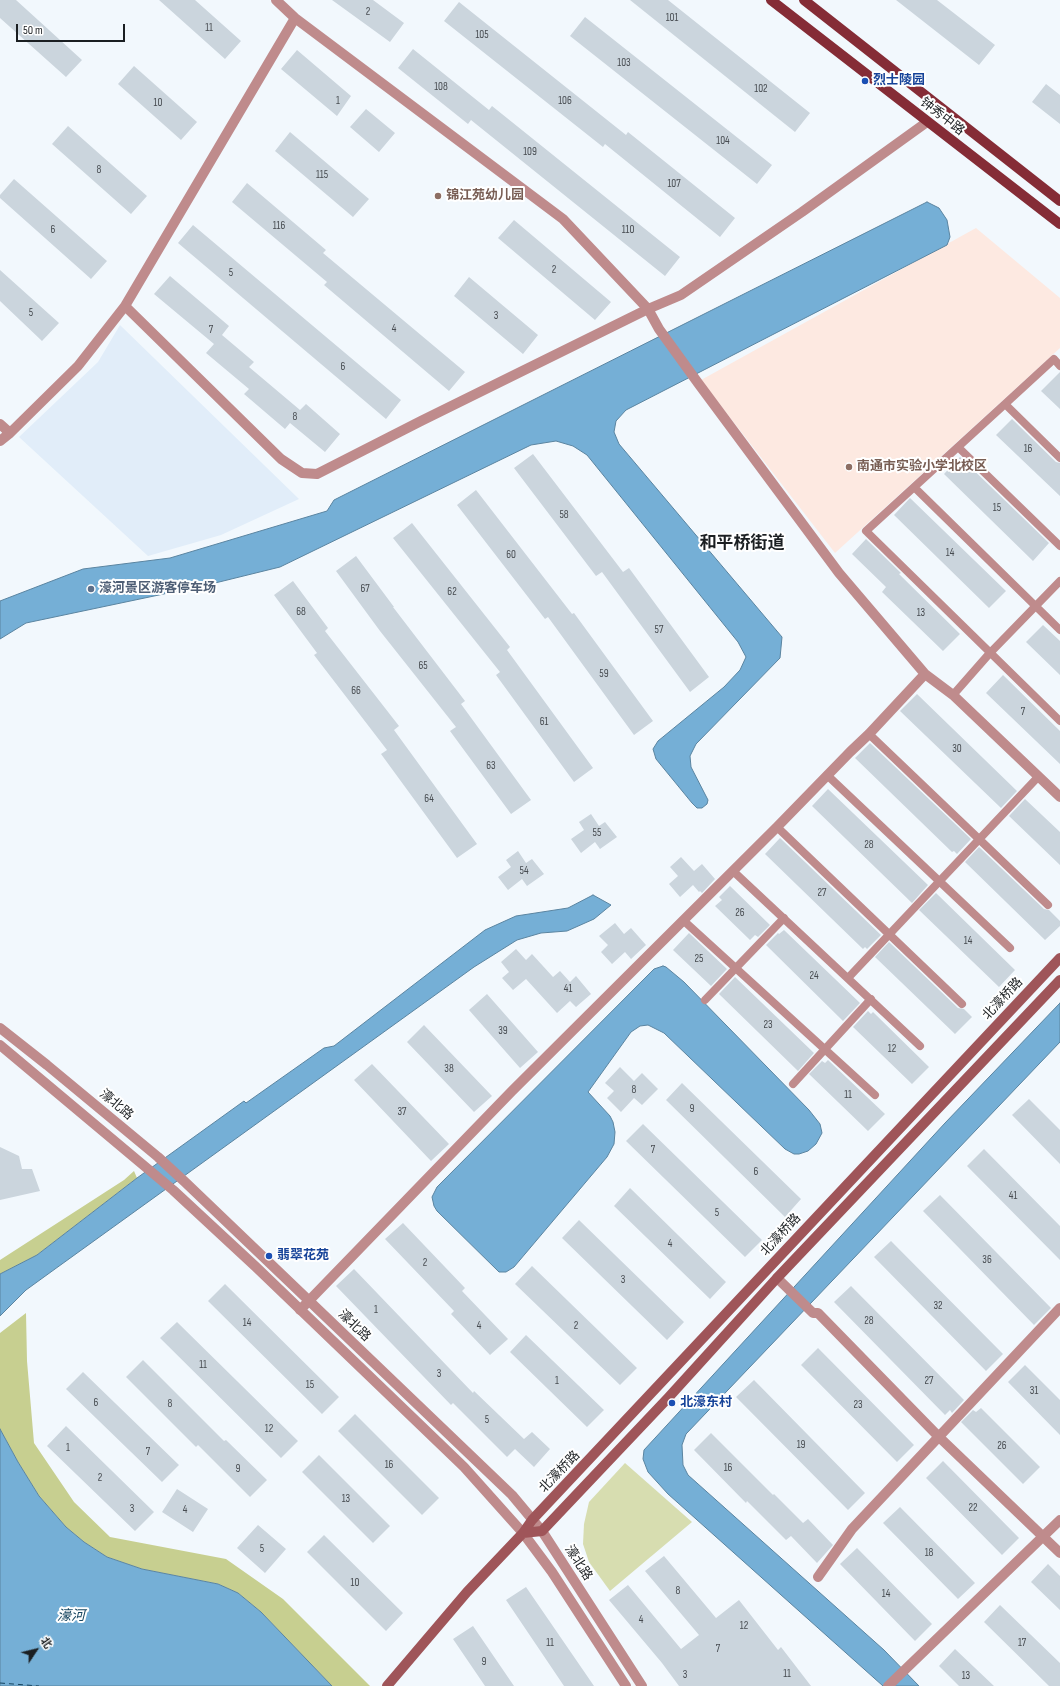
<!DOCTYPE html>
<meta charset="utf-8">
<style>
body{margin:0}
#map{position:relative;width:1060px;height:1686px;overflow:hidden;background:#f2f8fd;font-family:"Sofia Sans Condensed","Noto Sans SC",sans-serif}
canvas{display:block}
.north{position:absolute;left:16px;top:1630px;width:40px;height:40px;-webkit-text-stroke:3px #fff;paint-order:stroke;rotate:55deg;font-size:11px;font-weight:700;line-height:16px;text-align:center;color:#1b1f22}
.north::after{content:'';display:block;margin:auto;width:14px;height:18px;background:#1b1f22;clip-path:polygon(50% 0,100% 100%,50% 72%,0 100%)}
.scale{position:absolute;left:16px;top:24px;width:109px;height:18px;box-sizing:border-box;border:2px solid #1b1f22;border-top:0;padding-left:5px;font-size:12px;line-height:14px;white-space:nowrap;color:#1b1f22;-webkit-text-stroke:3px #fff;paint-order:stroke}
</style>
<div id="map">
<canvas width="1060" height="1686"></canvas>
<div class="north">北</div>
<div class="scale">50 m</div>
</div>
<script>
const g = document.querySelector('canvas').getContext('2d');
g.lineJoin = 'round';
function fill(path, color) { g.fillStyle = color; g.fill(path, 'evenodd'); }
const toPath = rows => new Path2D(rows.map(r => 'M' + r).join(''));
function stroke(path, color, width, dash) { g.strokeStyle = color; g.lineWidth = width; g.lineCap = dash ? 'butt' : 'round'; g.setLineDash(dash || []); g.stroke(path); }
function write(font, color, halo, rows, align = 'center') {
  g.font = font + ' "Sofia Sans Condensed","Noto Sans SC",sans-serif'; g.lineWidth = 4; g.setLineDash([]); g.textBaseline = 'middle'; g.strokeStyle = halo; g.fillStyle = color; for (const [text, x, y, turn = 0] of rows) {
    g.save(); g.translate(x, y); g.rotate((+turn || 0) * Math.PI / 180); g.textAlign = isNaN(turn) ? turn : align; if (halo) g.strokeText(text, 0, 0); g.fillText(text, 0, 0); g.restore();
  }
}
fill(toPath([
 [120,325,299,499,221,535,148,556,19,437,98,362]
]), '#e1edf9');
fill(toPath([
 [976,228,1060,298,1060,348,835,553,701,380]
]), '#fde9e1');
fill(toPath([
 [625,1463,692,1522,610,1591,589,1562,583,1544,584,1524,589,1502]
]), '#d7ddb0');
fill(toPath([
 [134,1171,137,1178,37,1255,0,1274,0,1260,124,1180],
 [26,1313,27,1361,34,1443,74,1502,110,1537,226,1559,283,1599,370,1686,332,1686,261,1612,238,1593,218,1584,142,1569,107,1557,84,1542,66,1527,39,1496,18,1462,0,1429,0,1333]
]), '#c7cf90');
const water = toPath([
 [927,202,939,208,947,220,950,237,947,245,626,410,616,421,614,432,619,444,782,637,780,658,696,744,690,756,691,767,708,800,707,804,702,808,697,808,692,803,656,759,653,749,658,741,724,687,740,670,746,657,738,642,587,455,573,446,556,441,531,445,280,567,211,584,26,623,0,639,0,601,83,569,170,558,327,511,334,500,927,202],
 [593,895,611,905,594,919,567,931,541,933,517,940,474,967,55,1269,26,1290,0,1316,0,1274,37,1255,137,1178,244,1101,246,1103,324,1048,334,1046,485,930,516,916,568,908,593,895],
 [663,966,666,967,684,982,809,1110,820,1124,822,1133,816,1144,808,1151,799,1154,794,1154,785,1149,664,1033,648,1025,640,1026,631,1032,588,1092,610,1116,613,1122,615,1132,614,1144,607,1157,514,1267,506,1272,499,1272,437,1211,434,1206,432,1197,437,1187,654,969,663,966],
 [1060,1003,1060,1042,686,1434,682,1445,683,1465,688,1475,884,1650,919,1686,883,1686,668,1494,648,1472,643,1459,644,1450,945,1123,1060,1003],
 [0,1429,18,1462,39,1496,66,1527,84,1542,107,1557,142,1569,218,1584,238,1593,261,1612,332,1686,0,1686,0,1429]
]);
fill(water, '#75afd6');
stroke(water, '#5a84a0', 1);
stroke(toPath([
 [0,1683,39,1686]
]), '#164560', 1, [5, 4]);
fill(toPath([
 [0,0,16,0,82,60,66,77,0,18],
 [159,0,195,0,241,41,225,59],
 [332,0,373,0,404,23,390,42],
 [630,0,668,0,810,113,795,132],
 [896,0,937,0,995,45,979,65],
 [459,2,626,135,628,132,735,218,720,237,605,144,603,147,444,21],
 [585,17,772,165,757,184,570,36],
 [413,49,489,110,492,106,680,257,665,276,471,120,468,124,398,68],
 [297,50,351,96,337,116,281,69],
 [134,66,197,122,181,140,118,84],
 [1046,84,1060,95,1060,124,1032,102],
 [366,109,395,133,379,152,350,127],
 [68,126,147,196,131,214,52,144],
 [290,132,369,199,353,217,275,151],
 [14,179,107,261,91,279,0,198,0,195],
 [247,183,326,250,323,253,465,372,449,391,324,285,327,282,232,202],
 [514,220,611,302,595,320,498,238],
 [193,225,401,400,386,419,178,243],
 [0,270,59,323,42,341,0,301],
 [170,276,229,326,222,335,254,362,249,367,300,410,306,404,340,434,325,452,290,423,285,429,244,394,249,389,206,353,214,344,154,294],
 [469,277,538,335,523,354,454,296],
 [1060,372,1060,409,1041,391],
 [1012,419,1056,462,1060,463,1060,496,996,435],
 [533,454,623,572,629,568,709,677,690,692,602,572,596,576,514,468],
 [960,457,1049,543,1033,561,944,474],
 [476,490,572,614,574,613,653,721,634,735,548,617,545,619,457,505],
 [910,498,1006,591,989,608,894,515],
 [412,523,510,647,507,650,593,768,574,782,496,675,500,672,393,538],
 [866,539,901,573,899,574,960,634,943,651,882,592,886,587,852,554],
 [356,556,394,607,393,607,465,701,461,704,531,800,511,814,450,731,456,727,380,631,336,571],
 [293,581,328,628,325,631,399,726,394,730,477,844,457,858,381,754,387,750,314,655,317,653,274,595],
 [1043,625,1060,641,1060,675,1026,642],
 [1003,675,1060,731,1060,764,986,693],
 [917,694,1017,791,1001,808,900,711],
 [870,743,971,839,957,854,954,851,952,852,855,758],
 [828,789,928,885,912,903,812,806],
 [1025,799,1060,832,1060,865,1009,816],
 [591,814,599,826,605,822,617,837,600,849,595,842,581,853,571,839,584,830,579,822],
 [780,838,881,935,867,949,865,947,863,949,765,854],
 [979,847,1044,909,1049,910,1060,921,1060,926,1045,940,965,862],
 [518,851,526,863,532,859,544,874,527,886,522,879,508,890,498,877,511,867,506,860],
 [681,857,694,871,702,864,715,879,702,893,700,891,699,892,693,885,680,897,669,884,678,876,670,867],
 [730,886,770,925,758,937,755,935,750,940,715,906,722,900,719,897],
 [936,893,1015,970,999,987,919,910],
 [615,923,624,934,631,928,646,945,631,959,625,952,612,964,601,952,608,945,599,936],
 [784,930,860,1003,843,1021,766,945,778,933,779,934],
 [689,933,727,969,711,986,673,950],
 [889,942,958,1008,964,1009,972,1017,955,1034,875,957],
 [516,949,526,960,532,954,553,977,560,971,570,982,576,976,591,994,576,1007,570,1001,557,1013,526,979,513,990,502,978,509,972,501,962],
 [735,977,814,1053,798,1071,719,994],
 [487,994,538,1052,520,1068,469,1010],
 [868,1011,871,1014,873,1012,929,1067,912,1084,853,1027],
 [424,1025,492,1096,474,1112,407,1042],
 [828,1060,885,1114,868,1131,809,1074,822,1061,825,1063],
 [372,1064,449,1144,431,1161,354,1080],
 [620,1067,634,1081,642,1073,658,1089,642,1105,634,1098,621,1112,607,1098,614,1091,605,1083],
 [682,1083,801,1199,785,1217,666,1100],
 [1029,1099,1060,1130,1060,1164,1012,1115],
 [643,1124,762,1240,745,1257,626,1141],
 [0,1147,19,1156,22,1169,32,1169,40,1191,0,1200],
 [984,1149,1060,1226,1060,1260,967,1166],
 [630,1188,726,1282,710,1299,614,1206],
 [940,1195,1051,1308,1034,1325,923,1211],
 [579,1220,684,1322,667,1340,562,1238],
 [403,1223,465,1288,462,1291,508,1339,490,1355,451,1314,454,1311,385,1239],
 [891,1241,1003,1354,986,1371,874,1257],
 [532,1266,637,1368,620,1385,515,1284],
 [354,1269,473,1393,474,1391,524,1439,532,1432,550,1449,534,1467,515,1449,507,1457,453,1403,451,1405,336,1286],
 [225,1284,339,1397,322,1414,208,1301],
 [851,1286,964,1400,952,1413,950,1410,945,1415,834,1302],
 [177,1322,298,1441,281,1458,160,1338],
 [526,1335,604,1410,587,1427,510,1352],
 [818,1348,914,1445,897,1462,801,1365],
 [143,1360,224,1441,226,1440,267,1480,250,1497,198,1445,196,1447,126,1377],
 [1025,1365,1060,1400,1060,1435,1008,1382],
 [83,1372,179,1465,162,1482,66,1389],
 [754,1380,865,1493,848,1510,736,1397],
 [981,1408,1040,1467,1023,1484,961,1422,973,1410,976,1412],
 [355,1414,439,1498,422,1515,338,1431],
 [66,1426,154,1512,135,1531,47,1446],
 [711,1433,773,1495,774,1494,803,1523,808,1519,833,1545,817,1563,791,1536,786,1540,747,1501,746,1503,694,1450],
 [319,1455,390,1526,373,1543,302,1472],
 [943,1461,1019,1538,1002,1555,926,1478],
 [177,1489,208,1509,193,1532,162,1512],
 [900,1507,975,1583,958,1599,883,1523],
 [258,1525,286,1549,265,1573,237,1548],
 [324,1535,403,1613,386,1631,307,1552],
 [857,1548,932,1624,915,1641,840,1564],
 [664,1556,716,1618,739,1600,778,1650,781,1647,811,1686,679,1686,662,1663,609,1600,628,1585,681,1649,699,1635,645,1571],
 [1048,1564,1060,1576,1060,1610,1031,1582],
 [526,1587,594,1686,564,1686,506,1600],
 [1000,1605,1060,1663,1060,1686,1049,1686,984,1622],
 [473,1626,514,1686,485,1686,453,1639],
 [955,1649,994,1686,959,1686,939,1666]
]), '#cbd5dd');
stroke(toPath([
 [1005,404,1054,359,1060,366],
 [958,447,1060,546],
 [1060,458,1005,404,866,531,1060,721],
 [914,487,1060,630],
 [953,695,989,654,1060,581],
 [869,734,1048,905],
 [827,775,1010,948],
 [777,827,962,1004],
 [733,871,920,1046],
 [684,921,875,1095],
 [848,978,1038,777],
 [705,1000,784,918],
 [793,1084,871,999]
]), '#bf8b8c', 8);
stroke(toPath([
 [276,0,295,18,563,219,648,309,659,329,698,383,839,573,925,674,953,695,1060,797],
 [125,306,281,459,302,473,317,474,421,421,648,309,681,295,802,212,927,122],
 [0,424,10,433],
 [0,441,10,433,78,366,125,306,295,18],
 [777,1278,813,1313,818,1313,938,1436,1060,1553],
 [300,1310,512,1091,777,827,850,752,869,734,925,674],
 [818,1577,852,1529,1060,1308],
 [888,1686,1060,1520]
]), '#bf8b8c', 10);
stroke(toPath([
 [0,1028,47,1065,158,1157,185,1182,512,1495,542,1531,642,1686],
 [0,1045,173,1190,256,1267,464,1467,523,1533,552,1572,626,1686]
]), '#bf8b8c', 10);
stroke(toPath([
 [523,1533,542,1531,668,1398,777,1278,1060,980],
 [387,1686,467,1592,523,1533,532,1520,1060,958]
]), '#9f5559', 10);
stroke(toPath([
 [771,0,1060,224],
 [804,0,1060,201]
]), '#852c36', 10);
for (const [x, y, r, color] of [
 [865,81,4,"#1a4fb4"],
 [438,196,4,"#8d6e63"],
 [849,467,4,"#8d6e63"],
 [91,589,4,"#5c6f8a"],
 [269,1256,4,"#1a4fb4"],
 [672,1403,4,"#1a4fb4"]
]) { const dot = new Path2D(); dot.arc(x, y, r, 0, 2 * Math.PI); g.fillStyle = color; g.fill(dot); stroke(dot, '#fff', 1.5); }
write('11px', '#474c51', null, [
 ["2",368,12],
 ["101",672,18],
 ["11",209,28],
 ["105",482,35],
 ["103",624,63],
 ["108",441,87],
 ["102",761,89],
 ["1",338,101],
 ["106",565,101],
 ["10",158,103],
 ["104",723,141],
 ["109",530,152],
 ["8",99,170],
 ["115",322,175],
 ["107",674,184],
 ["116",279,226],
 ["6",53,230],
 ["110",628,230],
 ["2",554,270],
 ["5",231,273],
 ["5",31,313],
 ["3",496,316],
 ["4",394,329],
 ["7",211,330],
 ["6",343,367],
 ["8",295,417],
 ["16",1028,449],
 ["15",997,508],
 ["58",564,515],
 ["14",950,553],
 ["60",511,555],
 ["67",365,589],
 ["62",452,592],
 ["68",301,612],
 ["13",921,613],
 ["57",659,630],
 ["65",423,666],
 ["59",604,674],
 ["66",356,691],
 ["7",1023,712],
 ["61",544,722],
 ["30",957,749],
 ["63",491,766],
 ["64",429,799],
 ["55",597,833],
 ["28",869,845],
 ["54",524,871],
 ["27",822,893],
 ["26",740,913],
 ["14",968,941],
 ["25",699,959],
 ["24",814,976],
 ["41",568,989],
 ["23",768,1025],
 ["39",503,1031],
 ["12",892,1049],
 ["38",449,1069],
 ["8",634,1090],
 ["11",848,1095],
 ["9",692,1109],
 ["37",402,1112],
 ["7",653,1150],
 ["6",756,1172],
 ["41",1013,1196],
 ["5",717,1213],
 ["4",670,1244],
 ["36",987,1260],
 ["2",425,1263],
 ["3",623,1280],
 ["32",938,1306],
 ["1",376,1310],
 ["28",869,1321],
 ["14",247,1323],
 ["4",479,1326],
 ["2",576,1326],
 ["11",203,1365],
 ["3",439,1374],
 ["1",557,1381],
 ["27",929,1381],
 ["15",310,1385],
 ["31",1034,1391],
 ["6",96,1403],
 ["8",170,1404],
 ["23",858,1405],
 ["5",487,1420],
 ["12",269,1429],
 ["19",801,1445],
 ["26",1002,1446],
 ["1",68,1448],
 ["7",148,1452],
 ["16",389,1465],
 ["16",728,1468],
 ["9",238,1469],
 ["2",100,1478],
 ["13",346,1499],
 ["22",973,1508],
 ["3",132,1509],
 ["4",185,1510],
 ["5",262,1549],
 ["18",929,1553],
 ["10",355,1583],
 ["8",678,1591],
 ["14",886,1594],
 ["4",641,1620],
 ["12",744,1626],
 ["11",550,1643],
 ["17",1022,1643],
 ["7",718,1649],
 ["9",484,1662],
 ["11",787,1674],
 ["3",685,1675],
 ["13",966,1676]
]);
write('bold 13px', '#164399', '#fff', [
 ["烈士陵园",873,81],
 ["翡翠花苑",277,1256],
 ["北濠东村",680,1403]
], 'left');
write('13px', '#1b1f22', '#fff', [
 ["钟秀中路",942,117,38],
 ["北濠桥路",1003,999,-47],
 ["濠北路",116,1105,40],
 ["北濠桥路",781,1235,-47],
 ["濠北路",354,1326,44],
 ["北濠桥路",560,1472,-46],
 ["濠北路",578,1563,57]
]);
write('bold 13px', '#785e54', '#fff', [
 ["锦江苑幼儿园",446,196],
 ["南通市实验小学北校区",857,467]
], 'left');
write('bold 13px', '#4e5e75', '#fff', [
 ["濠河景区游客停车场",99,589]
], 'left');
write('italic 14px', '#164560', '#fff', [
 ["濠河",71,1616]
]);
write('bold 17px', '#1b1f22', '#fff', [
 ["和平桥街道",742,544]
]);
</script>
